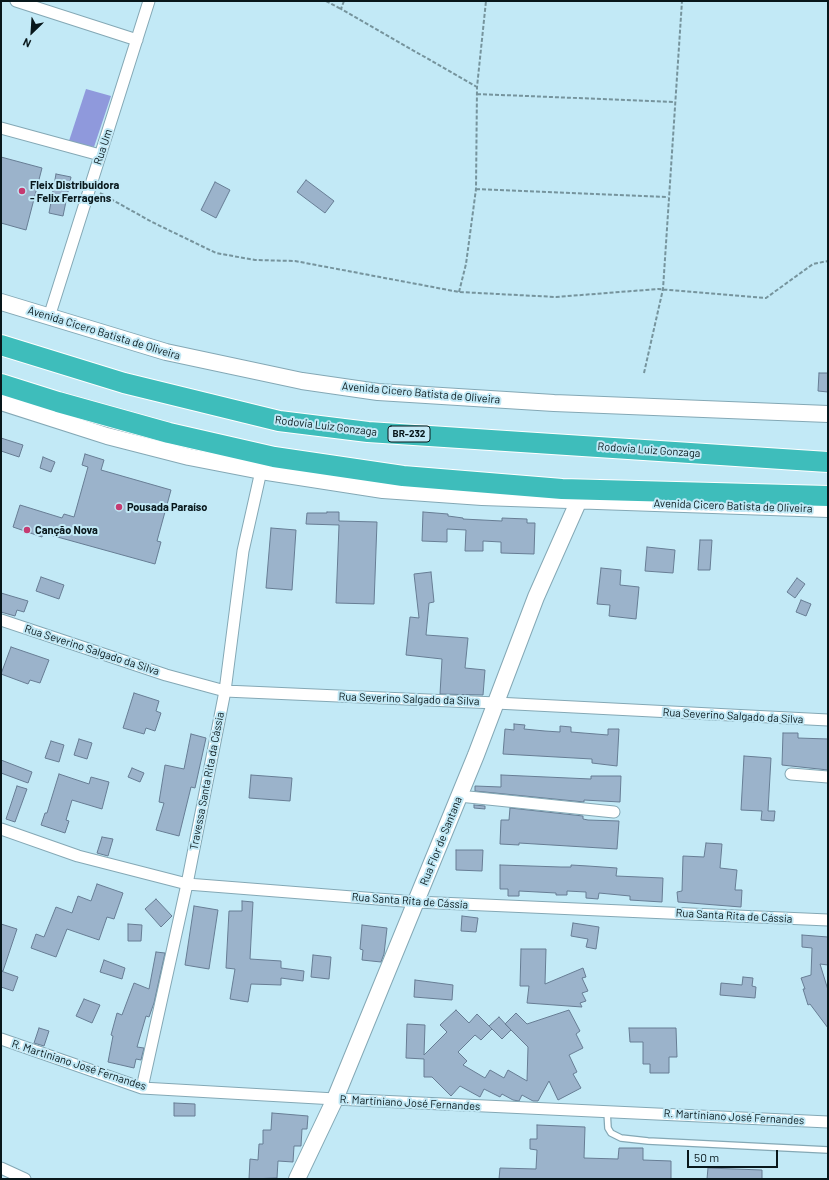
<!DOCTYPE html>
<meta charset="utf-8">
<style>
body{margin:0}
#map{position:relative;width:829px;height:1180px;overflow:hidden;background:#c2e9f6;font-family:Barlow,sans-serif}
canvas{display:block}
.frame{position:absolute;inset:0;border:2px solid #08171b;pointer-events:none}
.north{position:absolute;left:12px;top:12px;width:40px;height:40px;-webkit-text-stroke:3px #c2e9f6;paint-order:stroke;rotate:205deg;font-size:11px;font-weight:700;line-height:16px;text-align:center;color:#08171b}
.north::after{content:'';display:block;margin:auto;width:14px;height:18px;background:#08171b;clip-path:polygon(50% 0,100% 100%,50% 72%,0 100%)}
.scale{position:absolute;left:687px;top:1150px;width:91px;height:18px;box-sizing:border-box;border:2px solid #08171b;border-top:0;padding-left:5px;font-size:12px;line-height:14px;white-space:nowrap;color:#08171b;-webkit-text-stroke:3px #c2e9f6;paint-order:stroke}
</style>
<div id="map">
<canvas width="829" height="1180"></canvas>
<div class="frame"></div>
<div class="north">N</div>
<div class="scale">50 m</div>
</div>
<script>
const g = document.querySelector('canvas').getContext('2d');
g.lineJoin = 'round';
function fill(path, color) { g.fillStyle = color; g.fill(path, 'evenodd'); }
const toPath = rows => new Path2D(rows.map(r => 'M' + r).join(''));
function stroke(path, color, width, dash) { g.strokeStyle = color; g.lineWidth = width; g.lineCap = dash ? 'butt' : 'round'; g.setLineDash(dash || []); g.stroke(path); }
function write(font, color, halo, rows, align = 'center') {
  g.font = font + ' Barlow,sans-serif'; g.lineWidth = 4; g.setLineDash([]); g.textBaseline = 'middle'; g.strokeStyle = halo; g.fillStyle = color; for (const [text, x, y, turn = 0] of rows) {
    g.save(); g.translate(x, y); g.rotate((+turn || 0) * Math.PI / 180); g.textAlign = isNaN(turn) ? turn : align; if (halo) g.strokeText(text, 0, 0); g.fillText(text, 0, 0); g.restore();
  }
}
fill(toPath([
 [86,89,111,96,94,147,69,141]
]), '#8f99dc');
const building = toPath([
 [1,157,42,168,26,230,1,223,1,157],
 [56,174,71,177,63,216,49,213,56,174],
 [306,180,334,201,325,213,297,192,306,180],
 [215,182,230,190,216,218,201,210,215,182],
 [819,373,828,373,828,392,818,391,819,373],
 [1,438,23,445,19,457,1,451,1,438],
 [85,454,104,460,101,470,171,490,157,541,161,542,155,564,43,533,42,537,13,527,20,505,62,518,64,514,74,517,88,467,82,465,85,454],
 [43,457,55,462,51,472,40,468,43,457],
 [327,512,339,512,339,521,377,522,374,604,336,603,339,525,306,524,307,513,327,513,327,512],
 [423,512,448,514,448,516,463,518,463,519,502,521,502,518,527,519,527,523,535,523,534,554,501,553,501,542,483,541,483,551,465,551,466,530,447,529,447,542,422,541,423,512],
 [271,528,296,530,292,590,266,588,271,528],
 [700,540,712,540,710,570,698,570,700,540],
 [647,547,675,550,673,573,645,571,647,547],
 [601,568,621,570,620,585,639,587,636,619,609,616,610,605,597,604,601,568],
 [431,572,434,602,429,603,426,635,468,638,465,668,485,670,483,695,440,694,442,659,406,655,410,617,419,618,414,574,431,572],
 [41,577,64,585,59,599,36,591,41,577],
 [797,578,805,584,795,598,787,592,797,578],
 [1,593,28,601,24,612,17,610,15,616,1,612,1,593],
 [801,600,811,604,806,616,796,612,801,600],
 [11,647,49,660,40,683,30,680,28,684,1,674,11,647],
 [134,693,159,701,156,711,161,713,155,731,146,728,144,734,123,728,134,693],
 [514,724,525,725,524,729,545,731,560,732,560,726,571,727,571,732,608,735,608,729,619,729,617,766,592,763,592,759,503,754,505,729,514,730,514,724],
 [783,733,798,733,798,738,828,739,828,770,782,765,783,733],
 [191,734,206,738,195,788,191,787,179,836,156,830,164,803,159,802,165,765,184,769,191,734],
 [79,739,92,743,87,759,74,755,79,739],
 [51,741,64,745,59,762,45,758,51,741],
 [744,756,771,758,768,811,775,811,774,821,761,820,762,811,741,810,744,756],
 [1,760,32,772,28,783,1,773,1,760],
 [132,768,144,773,140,782,128,777,132,768],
 [59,774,89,784,91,777,109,782,102,809,72,800,66,820,69,821,65,833,41,825,45,813,47,813,59,774],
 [251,775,292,778,290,801,249,798,251,775],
 [501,775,591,779,591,776,621,776,620,802,584,800,584,802,475,791,475,786,501,787,501,775],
 [17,786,27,789,15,822,6,819,17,786],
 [474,805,485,806,485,809,474,808,474,805],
 [510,808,583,816,583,819,588,820,619,821,617,849,519,843,519,845,500,844,501,820,509,820,510,808],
 [102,837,113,839,108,856,97,853,102,837],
 [706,843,722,844,720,868,737,870,735,890,742,890,741,907,678,902,677,892,682,891,683,856,704,857,706,843],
 [456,850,483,850,482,871,456,870,456,850],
 [500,865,561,867,571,867,571,865,588,866,617,868,616,876,663,878,662,902,630,900,630,896,599,893,598,899,586,898,586,892,567,891,567,895,556,895,556,893,519,891,519,896,508,896,508,889,500,889,500,865],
 [97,884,123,893,114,919,107,917,99,940,67,929,56,957,31,948,36,934,44,937,56,907,72,913,78,896,91,901,97,884],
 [156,899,172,916,161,927,145,909,156,899],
 [242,901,253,902,250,959,281,961,281,968,304,971,303,981,281,978,281,985,251,984,248,1002,230,999,235,969,226,968,229,911,242,911,242,901],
 [194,906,218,910,209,969,185,965,194,906],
 [462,916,478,918,476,932,461,931,462,916],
 [573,923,599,927,596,949,586,947,588,939,571,936,573,923],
 [1,924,17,929,3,971,1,970,1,924],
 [128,924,142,925,141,941,128,941,128,924],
 [362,925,387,928,384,954,381,962,362,960,363,950,360,949,362,925],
 [802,935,828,937,828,965,820,964,828,990,828,1028,810,1004,808,1005,803,989,805,989,801,978,811,975,812,948,802,947,802,935],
 [521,949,546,949,545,984,583,968,586,977,582,978,588,991,582,993,586,1001,580,1003,582,1007,527,1003,529,986,520,986,521,949],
 [156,952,165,953,154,1003,149,1017,146,1016,137,1047,144,1048,141,1060,136,1059,134,1068,108,1062,113,1036,111,1035,117,1013,122,1015,134,983,149,989,156,952],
 [313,955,331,957,329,979,311,977,313,955],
 [104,960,125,968,122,979,100,972,104,960],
 [1,971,18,977,13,991,1,987,1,971],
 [743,977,753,978,752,986,756,987,755,998,720,995,721,983,742,985,743,977],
 [415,980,453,985,452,1000,414,997,415,980],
 [84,999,100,1005,92,1023,76,1016,84,999],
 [456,1010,469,1023,477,1014,492,1029,481,1040,475,1035,458,1052,467,1061,463,1065,485,1078,490,1070,504,1078,508,1070,527,1081,528,1047,505,1024,516,1013,527,1024,569,1010,580,1031,576,1034,583,1048,569,1055,577,1072,573,1074,581,1088,558,1100,549,1081,538,1101,533,1101,522,1095,519,1101,513,1100,502,1094,500,1097,484,1089,480,1097,460,1086,451,1096,432,1077,424,1077,424,1059,406,1058,407,1024,425,1025,424,1055,447,1032,440,1025,456,1010],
 [499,1017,511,1030,502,1039,489,1026,499,1017],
 [39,1028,49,1031,44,1046,34,1043,39,1028],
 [629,1028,676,1028,677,1057,669,1057,669,1073,650,1073,650,1064,643,1064,643,1042,630,1042,629,1028],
 [174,1103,195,1104,195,1116,174,1116,174,1103],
 [272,1113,308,1116,307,1129,302,1129,301,1146,294,1146,293,1162,278,1161,277,1178,249,1179,250,1159,258,1160,259,1144,263,1144,263,1130,271,1130,272,1113],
 [537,1125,585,1127,584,1158,618,1159,619,1148,643,1148,643,1160,671,1161,671,1179,499,1179,500,1168,536,1169,537,1150,530,1149,530,1139,537,1139,537,1125],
 [708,1168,762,1170,762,1179,707,1179,708,1168]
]);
fill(building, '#9bb3cb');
stroke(building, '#677d94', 1);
const lane = toPath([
 [607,1111,608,1128,611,1133,621,1138,648,1141,828,1150]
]);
const street = toPath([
 [16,1,137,40],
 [1,128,100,155],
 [49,317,149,1],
 [1,620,166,675,225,691,496,703,828,720],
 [791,774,828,777],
 [459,796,614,812],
 [1,829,78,856,187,884,416,902,828,920],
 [1,1039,142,1088,335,1099,828,1122],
 [142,1088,187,884,225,691,243,551,261,471],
 [1,1168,25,1179]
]);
const secondary = toPath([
 [1,302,166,352,302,381,378,392,554,403,828,414],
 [1,402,107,436,189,457,261,471,383,490,482,497,828,509],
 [297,1179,335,1099,476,755,536,597,579,500]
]);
const highway = toPath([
 [1,345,124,383,279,421,368,432,828,462],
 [1,384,58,402,169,433,274,457,403,476,562,489,828,496]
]);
stroke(lane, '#84a8b5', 8);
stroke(street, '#84a8b5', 13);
stroke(secondary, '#84a8b5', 18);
stroke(highway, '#fff', 22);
stroke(toPath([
 [326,1,341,9],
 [344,1,341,9,477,87],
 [477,94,675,102],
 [476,189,668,197],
 [100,193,152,222,216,253,255,260,295,261,459,292,556,297,658,289,766,298,813,264,828,261],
 [459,292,466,264,476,189,477,87,486,1],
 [644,373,663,289,682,1]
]), '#76949d', 2, [4, 2]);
stroke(lane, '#fff', 5.5);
stroke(street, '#fff', 11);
stroke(secondary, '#fff', 16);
stroke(highway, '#3ebdbb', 20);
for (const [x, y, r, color] of [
 [22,191,4,"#c53b71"],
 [119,507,4,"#c53b71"],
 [27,530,4,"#c53b71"]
]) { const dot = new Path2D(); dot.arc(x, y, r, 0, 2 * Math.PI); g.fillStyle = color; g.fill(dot); stroke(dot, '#c2e9f6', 1.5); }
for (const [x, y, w] of [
 [409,434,42]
]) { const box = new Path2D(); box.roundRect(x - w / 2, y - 8, w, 16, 3); g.fillStyle = '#c2e9f6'; g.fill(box); stroke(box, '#08171b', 1); }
write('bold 10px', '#08171b', null, [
 ["BR-232",409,434]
]);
write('11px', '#08171b', '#c2e9f6', [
 ["Rua Um",103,147,-72],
 ["Avenida Cicero Batista de Oliveira",104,333,17],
 ["Avenida Cicero Batista de Oliveira",421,393,5],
 ["Rodovia Luiz Gonzaga",326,426,7],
 ["Rodovia Luiz Gonzaga",649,450,4],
 ["Avenida Cicero Batista de Oliveira",733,506,2],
 ["Rua Severino Salgado da Silva",92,650,18],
 ["Rua Severino Salgado da Silva",409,699,2],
 ["Rua Severino Salgado da Silva",733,716,3],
 ["Travessa Santa Rita da Cássia",207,781,-79],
 ["Rua Flor de Santana",441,841,-68],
 ["Rua Santa Rita de Cássia",410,901,4],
 ["Rua Santa Rita de Cássia",734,916,3],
 ["R. Martiniano José Fernandes",79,1065,18],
 ["R. Martiniano José Fernandes",410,1103,3],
 ["R. Martiniano José Fernandes",734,1117,3]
]);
write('bold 11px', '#08171b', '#c2e9f6', [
 ["Fleix Distribuidora",30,185],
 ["- Felix Ferragens",30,198],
 ["Pousada Paraíso",127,507],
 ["Canção Nova",35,530]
], 'left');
</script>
